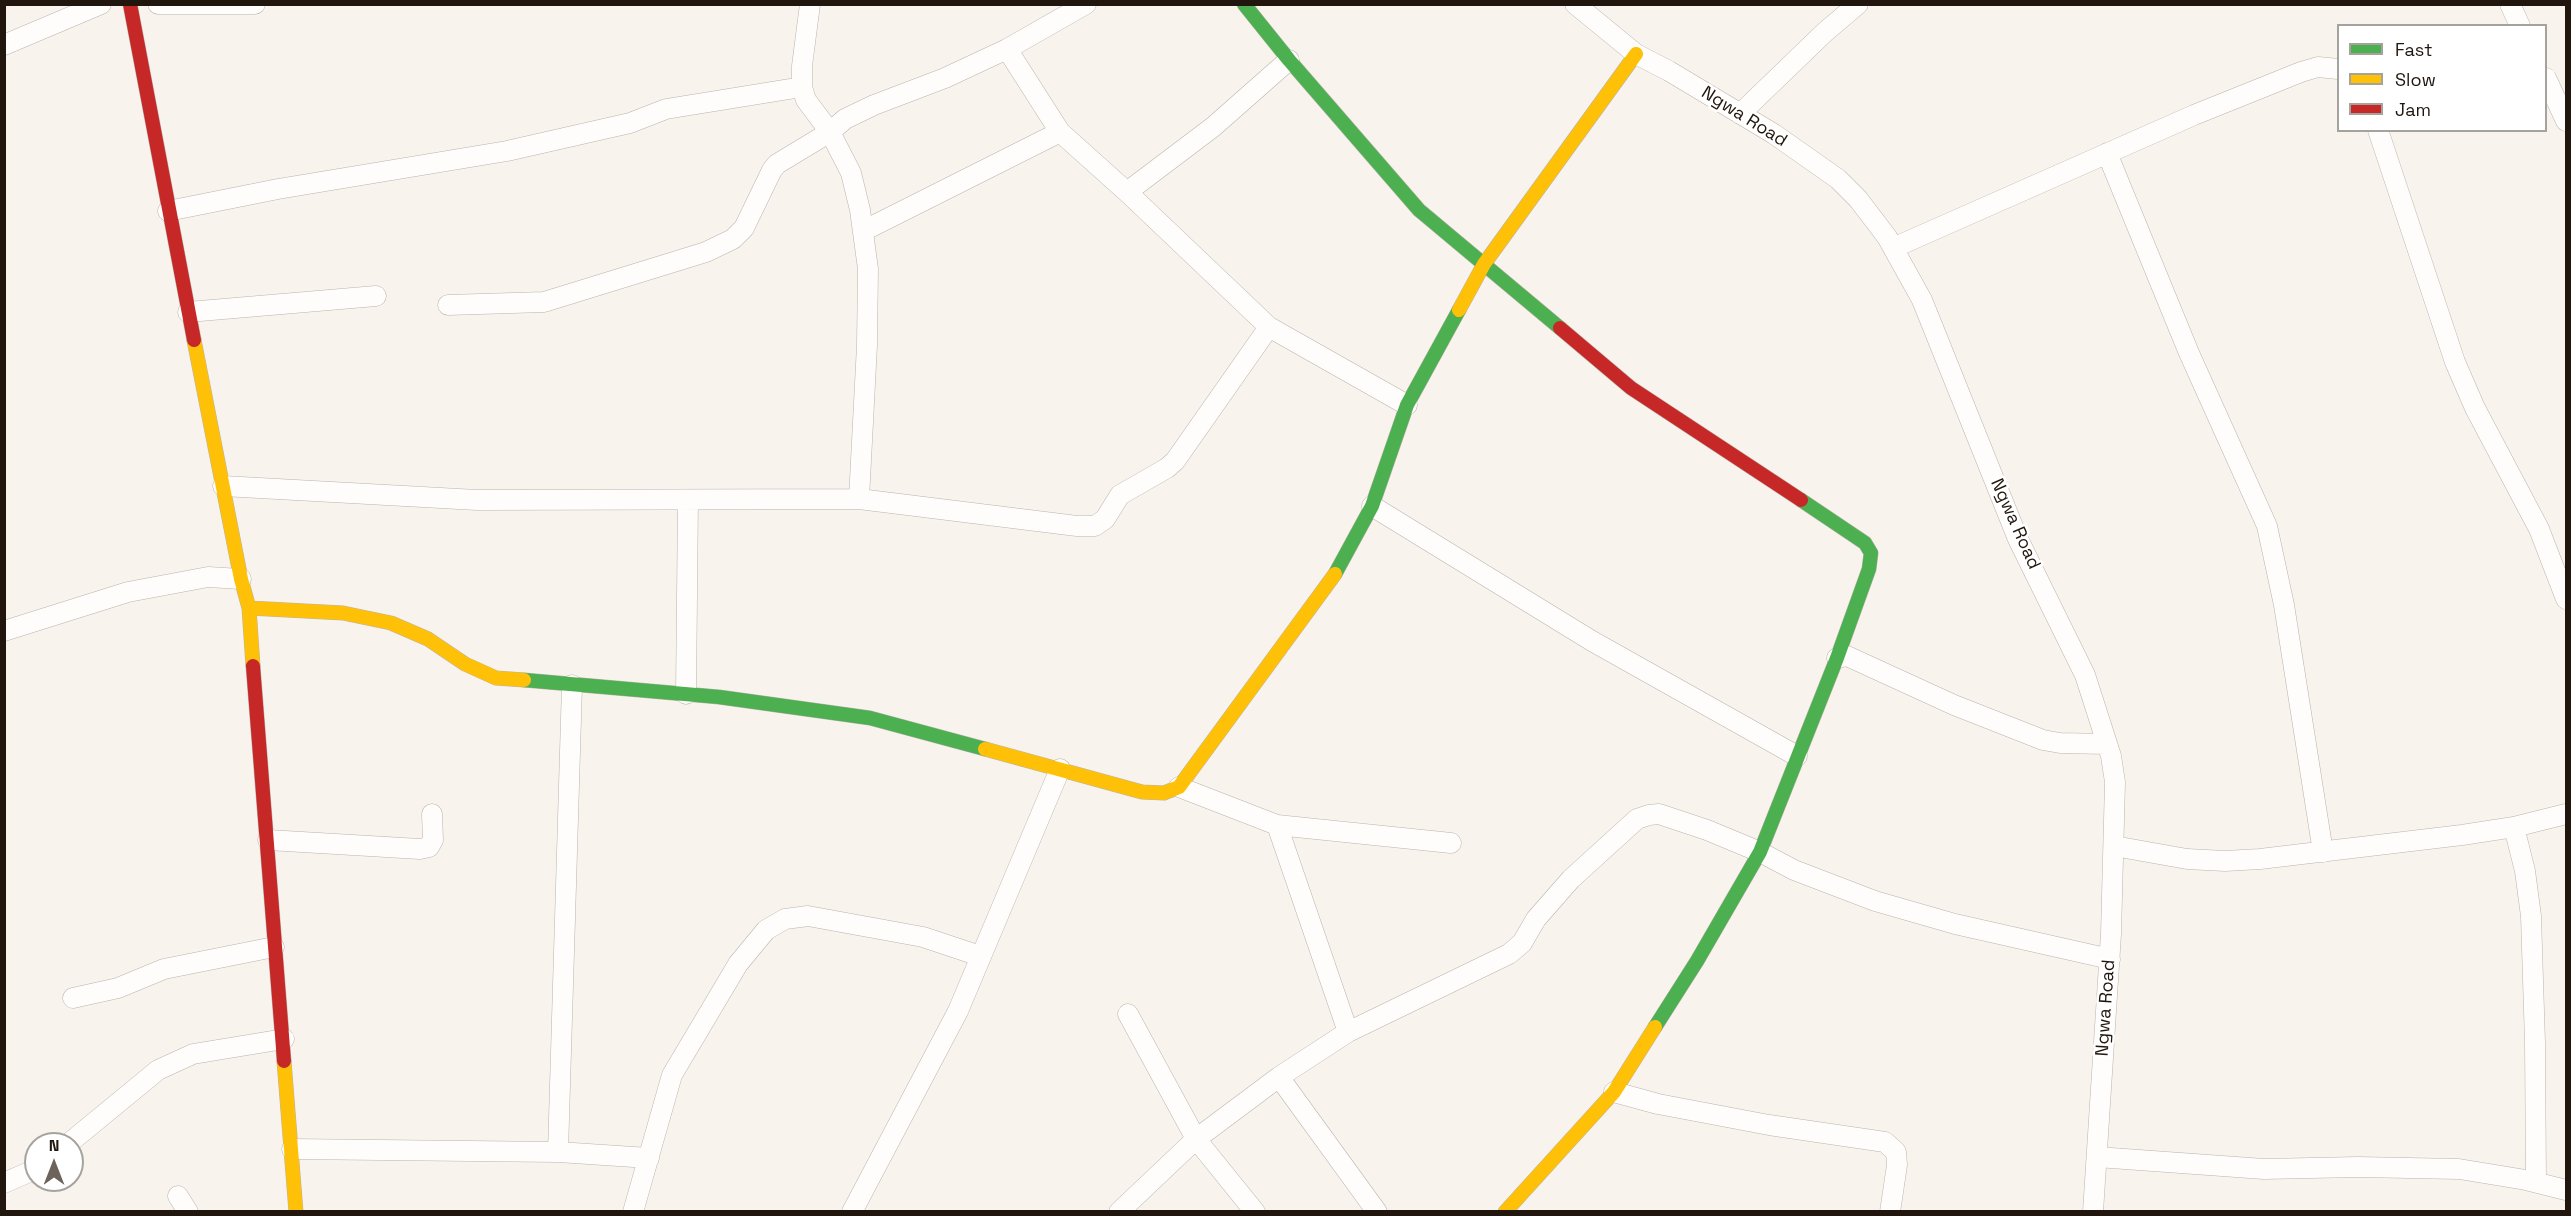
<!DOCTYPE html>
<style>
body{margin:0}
#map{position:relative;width:2571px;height:1216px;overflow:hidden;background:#f9f3ee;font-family:"Space Grotesk",sans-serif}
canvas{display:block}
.frame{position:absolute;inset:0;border:6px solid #20160d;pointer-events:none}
.legend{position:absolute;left:2337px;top:24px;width:210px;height:108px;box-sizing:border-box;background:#fff;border:2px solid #a6a29e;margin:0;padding:8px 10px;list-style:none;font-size:18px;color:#20160d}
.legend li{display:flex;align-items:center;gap:12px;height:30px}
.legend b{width:30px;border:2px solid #a6a29e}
.north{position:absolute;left:24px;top:1132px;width:60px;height:60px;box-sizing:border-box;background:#fff;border:2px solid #a6a29e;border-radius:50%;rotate:0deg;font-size:16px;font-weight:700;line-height:24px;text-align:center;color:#20160d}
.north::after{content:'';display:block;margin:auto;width:21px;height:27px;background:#6c635c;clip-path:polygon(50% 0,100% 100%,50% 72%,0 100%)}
</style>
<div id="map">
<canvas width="2571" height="1216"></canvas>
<div class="frame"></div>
<ul class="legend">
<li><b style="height:8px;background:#4caf50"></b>Fast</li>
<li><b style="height:8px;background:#ffc107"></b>Slow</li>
<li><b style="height:8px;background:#c62828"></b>Jam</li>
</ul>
<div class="north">N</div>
</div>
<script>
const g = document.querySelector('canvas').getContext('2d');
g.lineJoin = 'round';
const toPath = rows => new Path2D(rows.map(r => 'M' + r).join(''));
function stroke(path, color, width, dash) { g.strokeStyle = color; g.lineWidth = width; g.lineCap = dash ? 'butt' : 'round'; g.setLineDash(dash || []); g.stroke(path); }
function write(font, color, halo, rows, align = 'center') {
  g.font = font + ' "Space Grotesk",sans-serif'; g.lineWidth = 5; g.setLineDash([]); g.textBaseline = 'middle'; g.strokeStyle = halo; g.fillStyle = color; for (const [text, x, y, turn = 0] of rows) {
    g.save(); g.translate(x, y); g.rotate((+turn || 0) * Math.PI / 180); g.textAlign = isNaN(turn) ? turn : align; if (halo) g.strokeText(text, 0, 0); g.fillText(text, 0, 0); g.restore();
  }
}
const street = toPath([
 [158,4,255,4],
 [810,4,802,66,802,87,806,100,830,132,851,173,860,210,868,269,867,345,859,499],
 [1575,4,1636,54,1669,71,1774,134,1838,179,1858,199,1887,237,1922,300,2018,539,2085,675,2111,756,2115,782,2111,934,2093,1212],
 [2510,4,2520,26],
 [4,45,101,4],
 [1007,49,1060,132,1127,192,1269,327,1407,405],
 [2546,78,2566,121],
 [1740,114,1825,32,1858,4],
 [2378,130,2455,362,2475,408,2539,529,2566,599],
 [2107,153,2189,353,2267,526,2284,605,2323,852],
 [1127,192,1213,127,1289,60],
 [168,211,278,189,507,151,630,123,666,109,802,87],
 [863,231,1060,132],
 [1893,248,2194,115,2301,72,2318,67,2338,69],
 [448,305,544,302,706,252,733,239,744,228,772,170,777,164,830,132,845,119,874,105,945,78,1007,49,1086,4],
 [188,312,376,296],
 [223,486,477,500,859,499,1077,526,1095,526,1105,519,1120,495,1167,468,1175,461,1269,327],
 [1372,506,1592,641,1797,756],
 [4,631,128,592,208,577,241,579],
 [1837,658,1847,656,1954,705,2043,740,2060,743,2107,744],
 [686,694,688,500],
 [1179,787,1277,825,1451,843],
 [1277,825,1348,1032],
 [2514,827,2525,871,2531,916,2535,1043,2536,1182],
 [268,840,420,849,429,847,433,840,432,814],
 [2114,846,2187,859,2225,861,2260,859,2462,835,2514,827,2566,814],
 [73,998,118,988,164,969,274,947],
 [1128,1014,1196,1139,1255,1212],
 [1279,1077,1377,1212],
 [1614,1092,1658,1104,1769,1125,1885,1142,1896,1152,1897,1165,1890,1212],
 [68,1144,158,1070,193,1054,284,1039],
 [292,1149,558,1152,649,1158],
 [558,1152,572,685],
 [2097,1157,2264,1169,2358,1167,2459,1169,2526,1180,2566,1190],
 [4,1183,36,1169],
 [178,1196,188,1212],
 [633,1212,672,1075,738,964,766,930,785,919,808,916,923,937,980,956],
 [852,1212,958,1011,1060,769],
 [1119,1212,1196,1139,1279,1077,1348,1032,1509,954,1522,943,1536,919,1571,879,1637,819,1649,815,1659,814,1707,830,1760,852,1794,870,1875,901,1955,924,2110,959]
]);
const fast = toPath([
 [1244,4,1289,60,1419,210,1560,328],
 [1335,574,1372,506,1407,405,1459,310],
 [524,680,719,697,870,718,985,749],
 [1655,1027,1697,961,1760,852,1837,658,1869,569,1871,553,1865,543,1801,500]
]);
const slow = toPath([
 [1459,310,1484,264,1636,54],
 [194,340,241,579,249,608,253,666],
 [249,608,343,613,391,623,428,639,465,664,496,678,524,680],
 [985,749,1142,792,1164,793,1179,787,1335,574],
 [284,1061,296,1212],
 [1505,1212,1614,1092,1655,1027]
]);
const jam = toPath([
 [130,4,194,340],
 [1560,328,1631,388,1801,500],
 [253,666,284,1061]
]);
stroke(street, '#bab3ac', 21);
stroke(fast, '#bab3ac', 15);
stroke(slow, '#bab3ac', 15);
stroke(jam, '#bab3ac', 15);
stroke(street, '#fefdfc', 20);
stroke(fast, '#4caf50', 14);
stroke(slow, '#ffc107', 14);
stroke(jam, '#c62828', 14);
write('18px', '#20160d', '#fff', [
 ["Ngwa Road",1744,117,32],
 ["Ngwa Road",2015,524,66],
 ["Ngwa Road",2106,1008,-86]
]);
</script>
